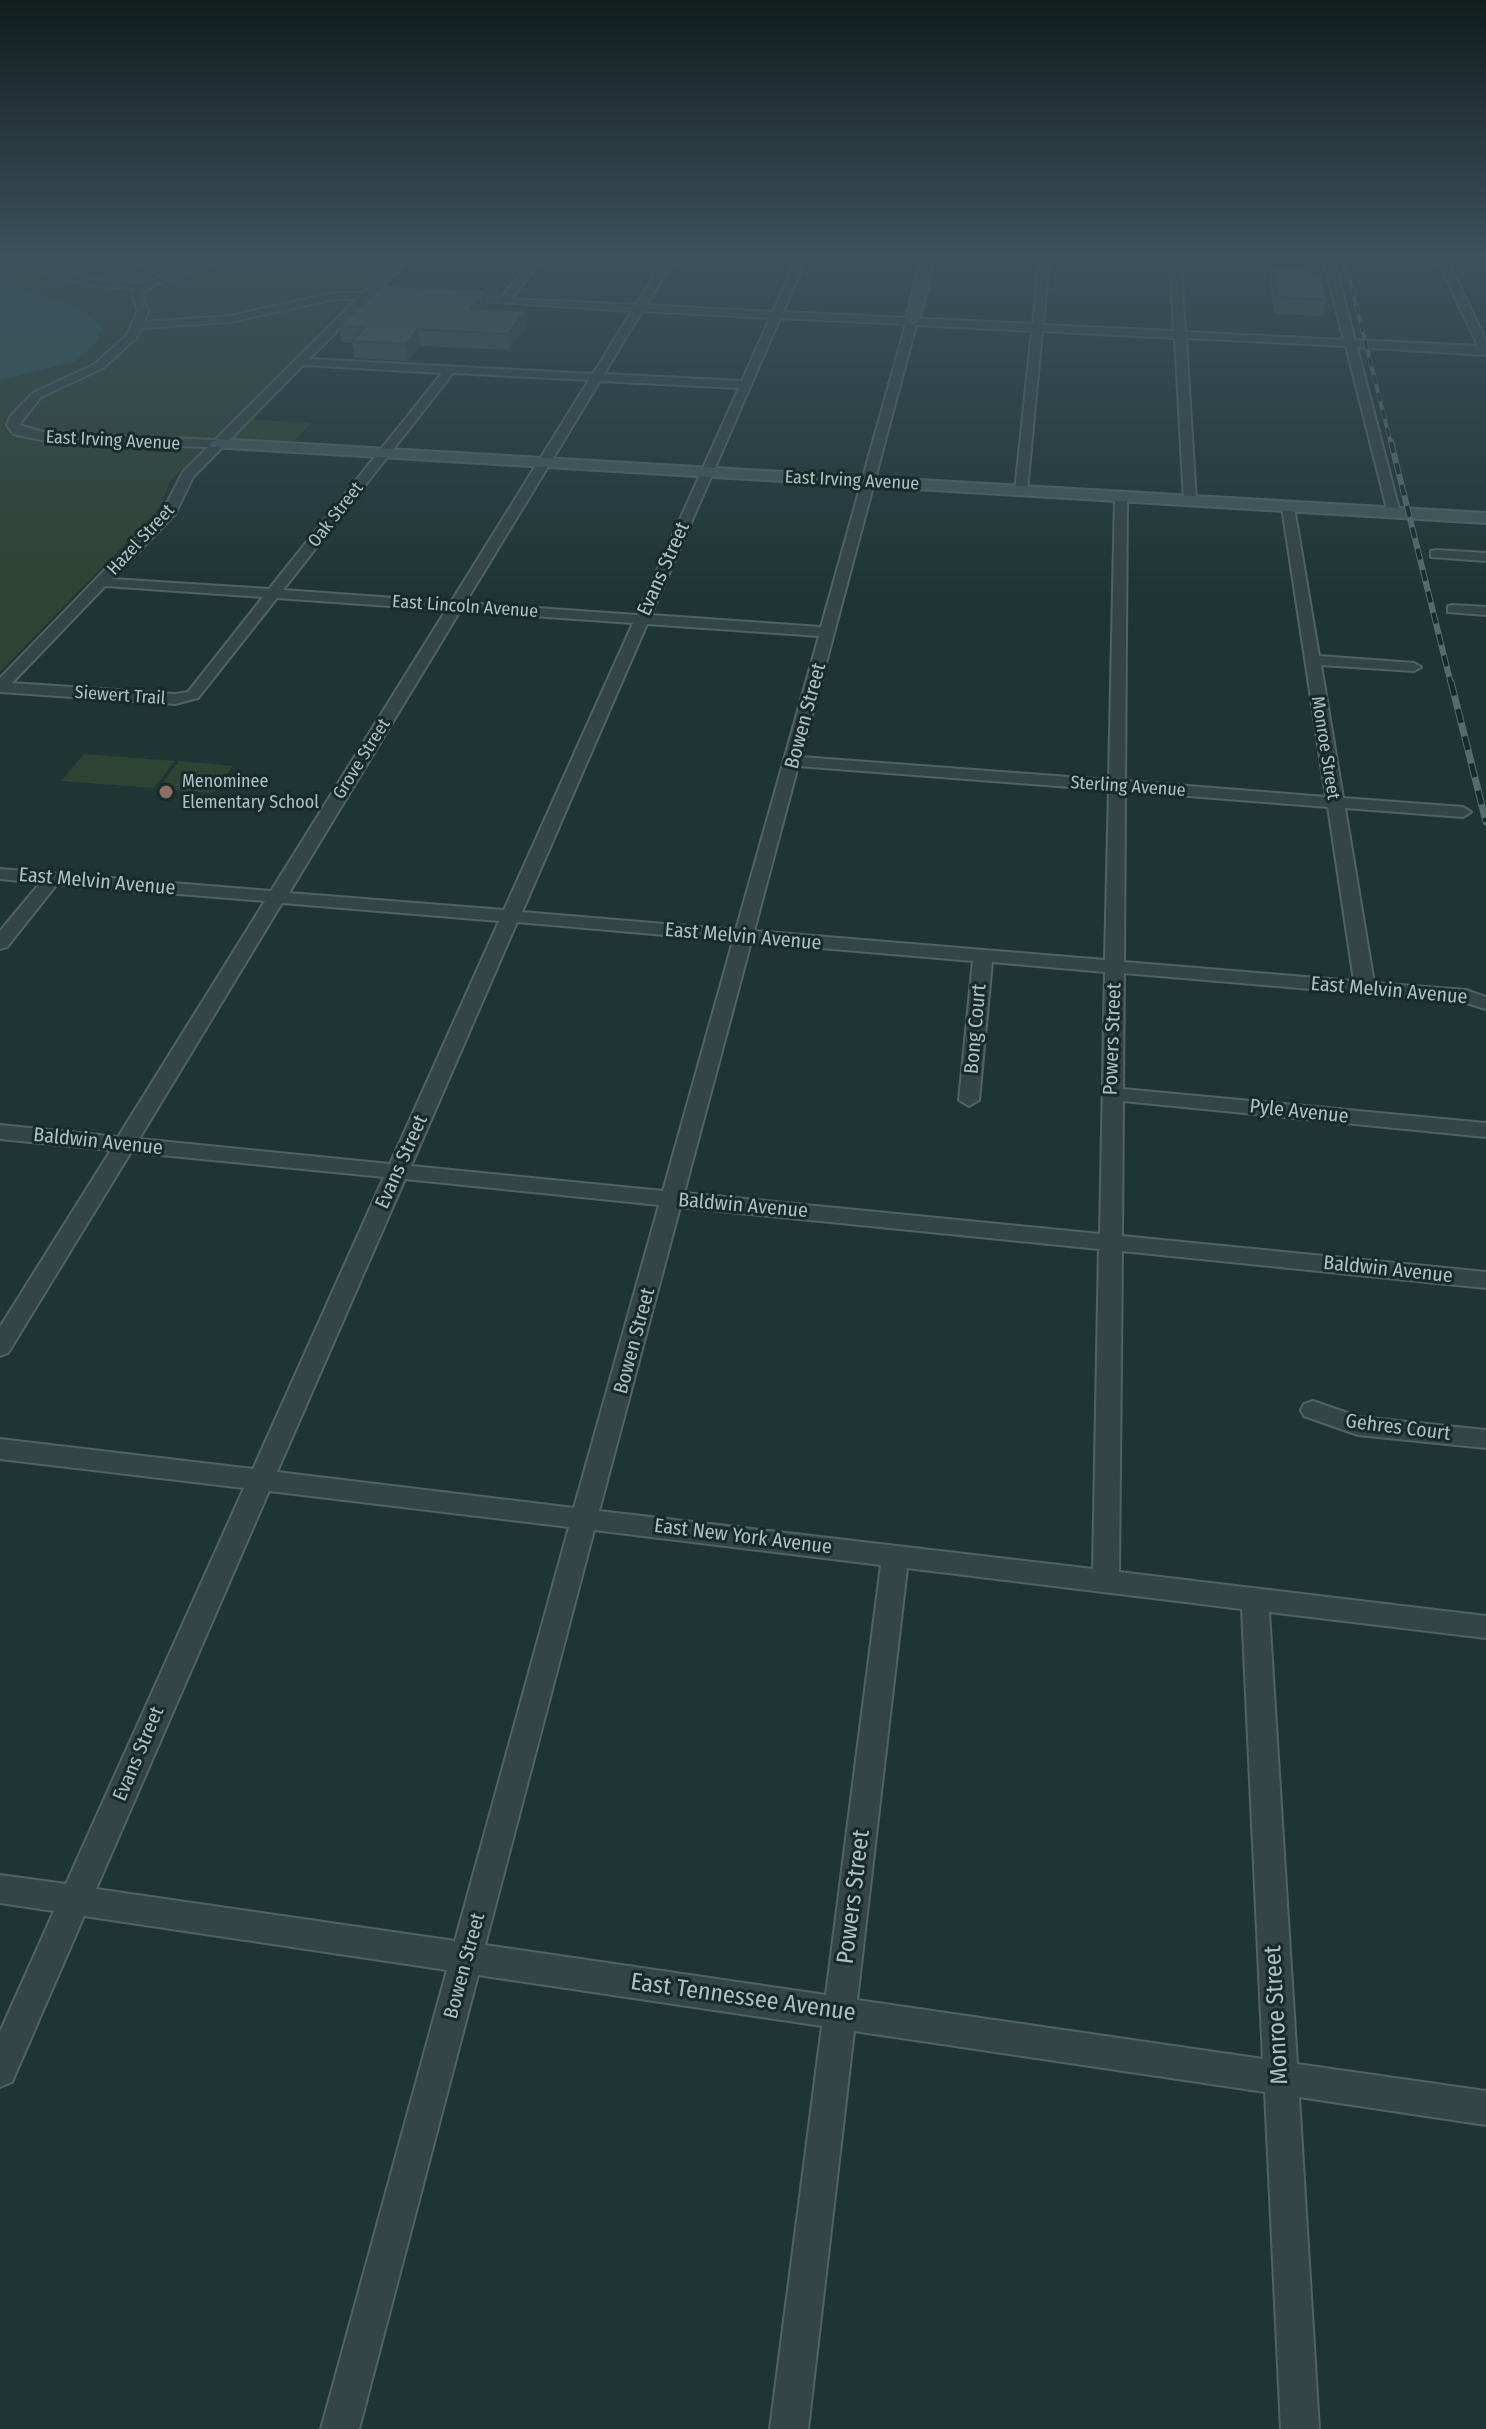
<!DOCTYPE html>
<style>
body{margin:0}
canvas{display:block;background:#1f3534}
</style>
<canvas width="1486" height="2429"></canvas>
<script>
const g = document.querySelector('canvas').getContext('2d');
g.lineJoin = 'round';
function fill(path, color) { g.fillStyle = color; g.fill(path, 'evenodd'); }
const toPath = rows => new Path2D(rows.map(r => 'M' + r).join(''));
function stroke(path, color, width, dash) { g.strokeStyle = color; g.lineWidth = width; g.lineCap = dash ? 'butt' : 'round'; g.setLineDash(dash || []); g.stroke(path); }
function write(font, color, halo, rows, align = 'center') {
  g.font = font + ' "Fira Sans Condensed",sans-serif'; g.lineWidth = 6; g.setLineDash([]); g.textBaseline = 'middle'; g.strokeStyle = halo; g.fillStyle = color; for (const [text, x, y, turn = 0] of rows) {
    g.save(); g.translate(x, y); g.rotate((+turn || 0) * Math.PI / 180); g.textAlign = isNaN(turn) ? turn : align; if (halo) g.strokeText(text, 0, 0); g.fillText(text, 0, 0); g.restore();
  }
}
fill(toPath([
 [0,253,401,253,170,481,161,506,149,519,0,672],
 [242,419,311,423,288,448,217,444],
 [84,754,175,761,154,788,61,781],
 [179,761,233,766,212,793,158,789]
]), '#2d4334');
fill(toPath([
 [37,253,164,253,117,261,56,261,15,274,13,285,21,290,77,306,102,326,95,344,74,362,0,380,0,266,31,260]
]), '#2e5555');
const street = toPath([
 [28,253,38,253,40,260,73,263,125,262,197,253,125,268,42,266,91,279,142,284,231,253,244,253,153,285,142,295,148,311,144,322,230,316,334,293,363,293,404,253,414,253,374,294,402,294,406,299,368,300,309,359,593,374,632,311,451,299,456,296,501,298,537,253,547,253,511,299,636,305,668,253,678,253,646,305,773,312,799,253,809,253,783,312,1033,324,1040,253,1050,253,1043,325,1174,331,1170,253,1180,253,1185,332,1344,340,1322,253,1332,253,1355,340,1478,346,1434,253,1444,253,1486,341,1486,355,1357,347,1400,513,1394,517,1388,513,1346,346,1186,338,1196,501,1190,505,1184,501,1175,338,1042,331,1027,491,1021,495,1015,491,1032,331,916,325,801,757,1109,780,1115,497,1121,493,1127,497,1125,781,1326,797,1282,507,1288,503,1294,507,1319,656,1414,663,1421,667,1414,671,1321,665,1343,798,1463,807,1471,812,1463,817,1345,808,1374,983,1466,990,1486,997,1486,1009,1463,1002,1124,973,1123,1089,1486,1123,1486,1137,1123,1101,1122,1236,1486,1272,1486,1288,1122,1251,1119,1572,1486,1616,1486,1638,1269,1612,1297,2064,1486,2091,1486,2125,1299,2097,1319,2429,1281,2429,1265,2092,854,2031,808,2429,770,2429,822,2026,478,1975,359,2429,321,2429,447,1970,84,1916,12,2082,0,2087,0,2032,54,1911,0,1903,0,1875,66,1884,244,1488,0,1459,0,1439,253,1469,384,1177,131,1152,8,1353,0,1356,0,1327,111,1150,0,1139,0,1125,118,1137,265,901,57,884,7,947,0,949,0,931,40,883,0,879,0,869,271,891,446,610,277,598,198,698,175,704,0,692,0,678,164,509,183,472,208,447,46,441,13,434,7,425,10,417,33,393,95,364,127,335,138,311,132,294,136,289,90,285,0,260,0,254,32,263,28,253],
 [334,299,357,299,215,440,46,433,19,425,41,397,103,368,136,338,141,328,230,322,334,299],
 [642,311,770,318,742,381,604,374,642,311],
 [780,318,906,324,821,627,651,615,780,318],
 [303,365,442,373,269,589,112,579,175,514,193,477,303,365],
 [453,373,589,380,451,602,283,590,453,373],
 [600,381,739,388,637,615,465,603,600,381],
 [105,586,263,597,188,692,175,694,12,683,105,586],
 [460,611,633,623,504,910,289,893,460,611],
 [647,624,819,636,736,930,522,912,647,624],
 [798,766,1109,790,1105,960,754,931,798,766],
 [1125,791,1328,807,1354,981,1124,962,1125,791],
 [282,903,499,921,390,1164,139,1139,282,903],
 [517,922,733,941,663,1191,411,1166,517,922],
 [751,942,973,961,959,1100,969,1106,979,1100,992,962,1105,972,1100,1234,684,1193,751,942],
 [405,1179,659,1205,574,1508,277,1472,405,1179],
 [680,1207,1099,1249,1093,1569,599,1511,680,1207],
 [269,1491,569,1527,455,1941,96,1889,269,1491],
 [594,1530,881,1565,826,1995,485,1945,594,1530],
 [907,1568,1242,1609,1263,2059,857,2000,907,1568],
 [1436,550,1486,553,1486,561,1431,557,1431,551,1436,550],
 [1453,605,1486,607,1486,615,1448,612,1448,606,1453,605],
 [1313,1401,1359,1417,1486,1430,1486,1448,1358,1435,1304,1416,1301,1410,1304,1404,1313,1401]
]);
const secondary = toPath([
 [922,253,936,253,919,322,912,326,905,322,922,253],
 [217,439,1486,513,1486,523,211,447,209,444,217,439]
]);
stroke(street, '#506364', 4);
stroke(secondary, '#506364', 4);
fill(street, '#334545');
fill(secondary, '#415858');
const railFar2 = toPath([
 [1343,253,1391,444]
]);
const railFar1 = toPath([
 [1391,442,1451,684]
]);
const rail = toPath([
 [1451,682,1486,822]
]);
stroke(railFar2, '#556c6c', 4);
stroke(railFar1, '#556c6c', 6);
stroke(rail, '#556c6c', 7);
stroke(railFar2, '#182a2a', 3, [9]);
stroke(railFar1, '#182a2a', 4, [11]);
stroke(rail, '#182a2a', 5, [14]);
fill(toPath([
 [1272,268,1327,300,1324,316,1274,314,1269,284],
 [487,308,486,309,525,311,526,328,509,350,420,346,407,361,354,358,352,343,341,342,339,326]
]), '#3d5353');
fill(toPath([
 [486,291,487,308,472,325,471,309],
 [525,311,526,328,509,350,508,334],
 [418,329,420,346,407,361,405,344]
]), '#324444');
const building = toPath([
 [1272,268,1303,269,1321,275,1327,300,1277,297,1272,268],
 [383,286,486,291,471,309,525,311,508,334,418,329,405,344,352,341,365,327,339,326,383,286]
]);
fill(building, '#476161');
stroke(building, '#324444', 2);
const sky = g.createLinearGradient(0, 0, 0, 593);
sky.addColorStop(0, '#111d1d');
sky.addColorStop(0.43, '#3c515c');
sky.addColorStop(1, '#3c515c00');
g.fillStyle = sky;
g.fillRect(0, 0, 1486, 593);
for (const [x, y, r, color] of [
 [166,792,8,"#8d6e63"]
]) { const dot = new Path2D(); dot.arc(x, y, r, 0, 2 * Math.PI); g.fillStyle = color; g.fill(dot); stroke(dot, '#182a2a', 3); }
write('18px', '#acc2c3', '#182a2a', [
 ["East Irving Avenue",113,441,3],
 ["East Irving Avenue",852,481,3],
 ["Oak Street",336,515,-52],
 ["Hazel Street",141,540,-47],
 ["East Lincoln Avenue",465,607,4],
 ["Siewert Trail",120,696,4],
 ["Monroe Street",1325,748,81],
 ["Grove Street",362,759,-58],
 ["Sterling Avenue",1128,787,4]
]);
write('18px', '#acc2c3', '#182a2a', [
 ["Menominee",182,782],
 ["Elementary School",182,803]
], 'left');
write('20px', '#acc2c3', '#182a2a', [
 ["Evans Street",664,569,-66],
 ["Bowen Street",806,716,-75],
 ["East Melvin Avenue",97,882,5],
 ["East Melvin Avenue",743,937,5],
 ["East Melvin Avenue",1389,991,5],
 ["Bong Court",976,1029,-85],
 ["Powers Street",1113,1039,-88],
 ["Pyle Avenue",1299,1112,6],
 ["Baldwin Avenue",98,1142,6],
 ["Evans Street",402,1162,-66],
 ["Baldwin Avenue",743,1206,5],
 ["Baldwin Avenue",1388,1270,6],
 ["Bowen Street",635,1341,-75],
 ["Gehres Court",1398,1428,7],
 ["East New York Avenue",743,1537,7],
 ["Evans Street",139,1754,-67],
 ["Bowen Street",465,1966,-75]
]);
write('24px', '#acc2c3', '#182a2a', [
 ["Powers Street",854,1897,-83],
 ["East Tennessee Avenue",743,1998,8],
 ["Monroe Street",1277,2015,-93]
]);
</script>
